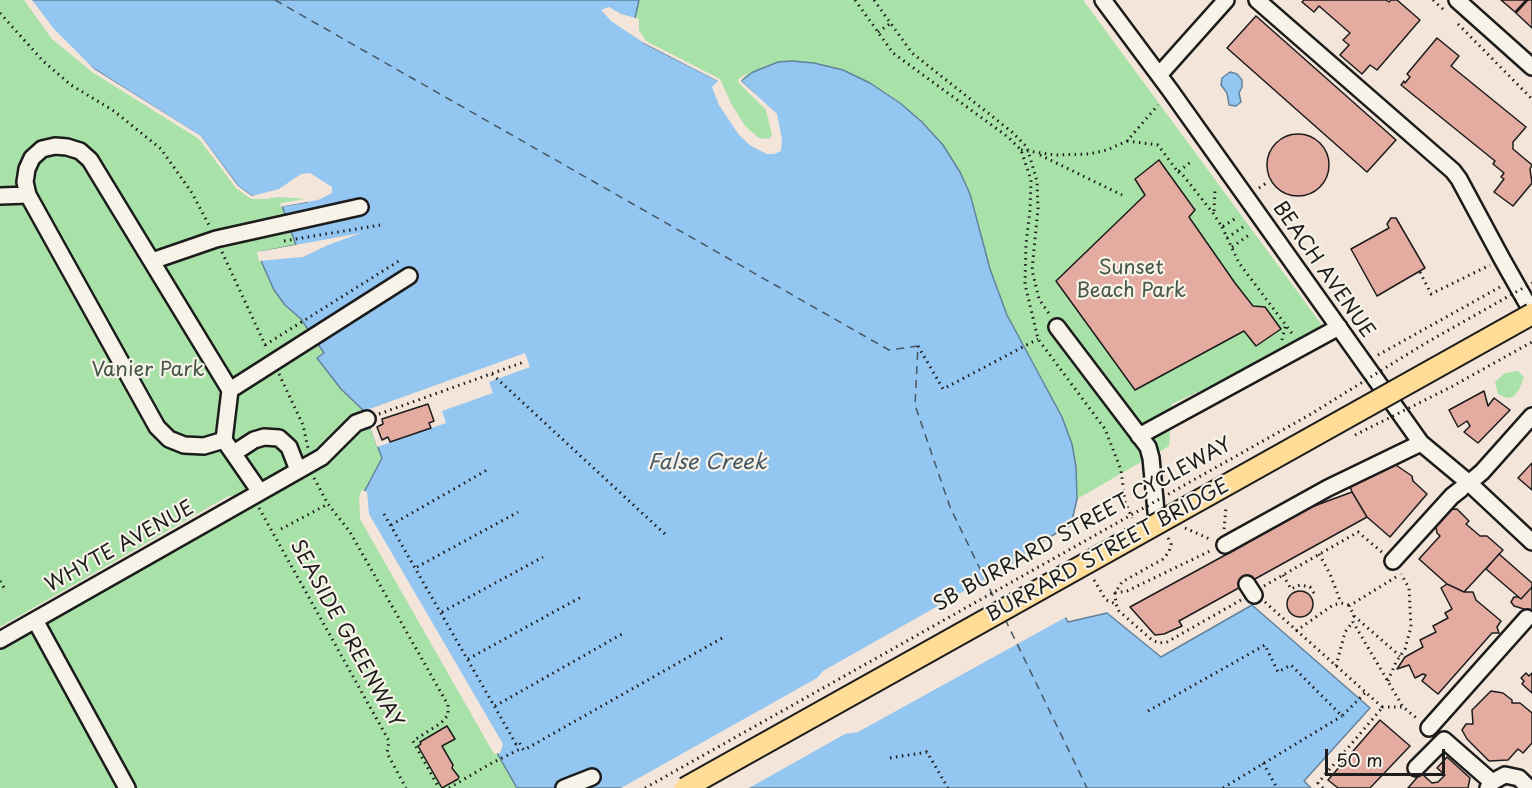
<!DOCTYPE html>
<style>
body{margin:0}
#map{position:relative;width:1532px;height:788px;overflow:hidden;background:#f3e5da;font-family:"Playpen Sans",sans-serif}
canvas{display:block}
.scale{position:absolute;left:1325px;top:749px;width:120px;height:27px;box-sizing:border-box;border:3px solid #1c1c1c;border-top:0;padding-left:8px;font-size:18px;line-height:21px;white-space:nowrap;color:#1c1c1c;-webkit-text-stroke:4px #f7f3e8;paint-order:stroke}
</style>
<div id="map">
<canvas width="1532" height="788"></canvas>
<div class="scale">50 m</div>
</div>
<script>
const g = document.querySelector('canvas').getContext('2d');
g.lineJoin = 'round';
function fill(path, color) { g.fillStyle = color; g.fill(path, 'evenodd'); }
const toPath = rows => new Path2D(rows.map(r => 'M' + r).join(''));
function stroke(path, color, width, dash) { g.strokeStyle = color; g.lineWidth = width; g.lineCap = dash ? 'butt' : 'round'; g.setLineDash(dash || []); g.stroke(path); }
function write(font, color, halo, rows, align = 'center') {
  g.font = font + ' "Playpen Sans",sans-serif'; g.lineWidth = 4.5; g.setLineDash([]); g.textBaseline = 'middle'; g.strokeStyle = halo; g.fillStyle = color; for (const [text, x, y, turn = 0] of rows) {
    g.save(); g.translate(x, y); g.rotate((+turn || 0) * Math.PI / 180); g.textAlign = isNaN(turn) ? turn : align; if (halo) g.strokeText(text, 0, 0); g.fillText(text, 0, 0); g.restore();
  }
}
fill(toPath([
 [0,0,27,0,201,136,238,186,307,196,285,305,301,319,325,354,317,359,341,389,364,411,382,458,362,496,363,517,517,788,0,788,0,649,243,511,230,495,0,627],
 [639,0,1083,0,1327,332,1172,404,1169,446,1077,499,1076,467,1072,444,1062,417,1007,315,990,269,970,194,960,172,943,145,900,102,870,83,843,70,792,61,778,62,765,66,763,103,769,109,774,139,763,142,743,128,718,81,644,43,636,31,635,18],
 [1518,371,1524,377,1519,390,1513,397,1507,398,1498,394,1495,382,1505,373]
]), '#a8e2a8');
const water = toPath([
 [27,0,639,0,635,18,636,31,644,43,719,81,743,128,763,142,774,139,773,120,763,103,741,81,753,72,778,62,792,61,814,63,843,70,870,83,900,103,922,122,943,145,960,172,970,194,990,269,1007,315,1062,417,1072,444,1076,467,1077,499,1071,525,1030,548,1068,622,1107,613,1161,657,1252,605,1370,708,1304,781,1311,788,517,788,363,517,362,496,382,458,364,411,341,389,317,358,324,353,301,319,285,305,274,290,262,263,260,252,296,245,282,206,307,202,307,196,252,196,238,186,201,137,94,69,54,37,27,0],
 [1230,72,1237,74,1242,80,1242,87,1239,93,1241,102,1236,106,1229,105,1227,93,1221,85,1222,78,1230,72]
]);
fill(water, '#93c6f0');
stroke(water, '#63829b', 1.5);
fill(toPath([
 [24,0,32,0,54,29,94,69,201,136,238,186,252,196,279,189,301,174,310,173,332,187,332,193,318,200,279,207,281,203,306,199,279,197,265,199,251,199,236,188,199,139,92,72,52,39],
 [609,7,621,14,639,19,639,30,646,41,720,79,731,103,745,126,759,138,769,139,772,135,766,110,738,82,738,79,747,73,741,81,777,114,782,139,781,151,774,154,767,154,751,146,739,135,719,105,712,87,718,81,644,43,611,21,601,10],
 [361,233,328,245,303,257,259,261,257,252],
 [525,353,530,367,489,382,493,393,442,411,446,423,377,447,364,411],
 [362,490,367,492,369,514,503,744,500,753,494,754,360,519,359,496],
 [1035,551,1068,616,858,732,845,734,749,788,621,788,817,678,823,671]
]), '#f3e5da');
stroke(toPath([
 [275,0,889,350,918,346,915,405,950,507,997,604],
 [1005,619,1087,788]
]), '#465866', 1.5, [8, 6]);
const building = toPath([
 [1304,0,1386,0,1389,2,1391,0,1397,0,1420,20,1377,70,1370,65,1362,74,1340,55,1349,45,1343,40,1350,33,1319,6,1314,12,1302,2,1304,0],
 [1501,0,1526,0,1515,12,1501,0],
 [1528,0,1532,0,1532,28,1516,13,1528,0],
 [1256,16,1396,140,1367,172,1227,48,1256,16],
 [1437,38,1459,56,1451,66,1526,127,1513,142,1513,149,1532,165,1530,169,1532,183,1513,206,1494,192,1504,179,1501,177,1504,173,1493,164,1495,161,1401,85,1404,81,1405,83,1410,77,1407,74,1437,38],
 '1267 165a31 31 0 1 1 62 0a31 31 0 1 1-62 0Z',
 [1159,160,1195,210,1189,217,1235,283,1253,306,1265,307,1281,329,1256,346,1244,331,1135,390,1056,281,1145,195,1135,179,1159,160],
 [1391,218,1396,218,1425,268,1377,296,1351,249,1389,228,1387,224,1391,218],
 [1484,391,1488,406,1494,398,1510,410,1478,443,1464,432,1470,426,1467,421,1458,427,1449,410,1484,391],
 [428,404,434,421,429,423,431,428,390,442,388,437,382,440,377,427,383,424,382,419,428,404],
 [1390,461,1412,476,1413,481,1427,494,1390,537,1367,517,1352,492,1347,478,1390,461],
 [1532,463,1532,490,1518,478,1532,463],
 [1352,492,1367,517,1179,621,1182,626,1164,634,1155,635,1130,607,1229,553,1298,512,1352,492],
 [1457,509,1469,521,1466,524,1480,536,1487,536,1503,550,1464,592,1447,584,1419,559,1440,536,1437,533,1435,520,1443,510,1457,509],
 [1499,554,1532,583,1532,587,1521,599,1486,569,1499,554],
 [1447,584,1464,592,1473,592,1476,600,1501,621,1497,627,1499,633,1492,633,1438,694,1422,681,1426,675,1423,674,1415,678,1409,665,1397,669,1405,657,1423,647,1420,640,1436,632,1433,626,1448,618,1445,613,1452,609,1441,588,1447,584],
 [1532,587,1532,616,1529,620,1521,613,1524,609,1514,606,1511,602,1514,597,1518,597,1521,599,1532,587],
 '1287 604a13 13 0 1 1 26 0a13 13 0 1 1-26 0Z',
 [1526,673,1529,676,1532,673,1532,693,1522,684,1524,681,1521,678,1526,673],
 [1491,691,1503,693,1512,700,1512,703,1520,703,1532,713,1532,743,1523,753,1518,749,1508,760,1489,761,1467,739,1462,730,1466,724,1473,724,1472,710,1491,691],
 [1380,720,1410,746,1370,788,1338,788,1328,780,1380,720],
 [447,726,455,739,442,746,453,765,452,768,459,777,458,779,442,788,418,746,421,744,420,742,447,726],
 [1447,757,1470,778,1468,788,1408,788,1421,773,1432,783,1438,782,1445,775,1437,768,1447,757]
]);
fill(building, '#e4aba1');
stroke(building, '#1c1c1c', 1.5);
const minor = toPath([
 [1103,0,1170,90,1421,443,1469,483,1532,542],
 [1257,0,1453,171,1459,179,1502,259,1532,312],
 [1457,0,1532,67],
 [1159,75,1226,0],
 [0,196,28,195],
 [152,261,216,239,360,207],
 [1057,327,1148,447,1151,458,1157,522,1147,527],
 [230,390,409,276],
 [1139,436,1339,327],
 [224,440,204,446,184,445,169,439,157,427,28,195,25,182,27,169,32,158,42,149,55,146,67,147,80,151,90,160,230,390,224,440,260,492],
 [234,453,254,440,264,437,279,438,289,447,298,470],
 [1469,483,1482,472,1532,416],
 [1225,545,1328,488,1421,443],
 [1393,561,1452,496,1461,489],
 [1247,584,1254,595],
 [35,620,127,788],
 [0,640,322,457,356,423,367,419],
 [1429,728,1527,618],
 [1416,768,1444,740,1492,782],
 [564,788,592,777],
 [1488,788,1492,782,1505,775,1519,778,1529,788]
]);
stroke(minor, '#1c1c1c', 20);
stroke(toPath([
 [855,0,893,53,1008,137,1021,150,1031,180,1030,210,1026,244,1025,284,1038,339,1105,429,1121,470,1125,502,1132,518],
 [874,0,912,53,1012,132,1027,147,1037,181,1038,209,1032,270,1039,299,1050,315],
 [1433,0,1445,11],
 [0,13,43,61,71,85,114,111,161,149,192,193,210,227],
 [1458,24,1532,99],
 [878,32,891,23],
 [1127,141,1158,145,1178,172,1193,160],
 [1021,150,1055,155,1089,154,1107,150,1127,141,1158,105],
 [1040,155,1122,195],
 [1178,172,1182,174,1213,213,1222,227,1236,218],
 [1259,188,1268,182],
 [1214,211,1215,190],
 [1222,227,1239,263,1294,336],
 [1227,238,1243,227],
 [284,241,380,225],
 [1232,247,1249,235],
 [222,252,267,349],
 [1420,272,1431,294,1490,265],
 [1282,340,1286,324],
 [265,345,402,259],
 [918,346,943,389,1038,339],
 [1378,355,1500,287],
 [279,374,303,425,308,448],
 [492,374,667,536],
 [379,414,524,362],
 [314,478,328,504,350,532,448,705,448,715,441,723,413,741,439,788],
 [259,508,389,741,387,753,406,788],
 [384,514,516,744,519,742,522,748],
 [391,525,487,470],
 [1185,528,1212,540],
 [281,529,328,504],
 [1224,529,1226,507],
 [1168,538,1171,544,1169,552,1163,559,1122,582,1115,593,1116,604,1119,611,1152,640,1159,643,1167,642,1241,600],
 [1319,554,1330,574,1341,603],
 [417,567,518,512],
 [1283,575,1291,589,1300,585,1310,587,1316,596],
 [1396,577,1349,606,1354,615,1353,622,1403,707,1419,720],
 [1094,580,1106,600,1116,604],
 [0,581,6,591],
 [1264,586,1358,532,1383,553],
 [1115,593,1127,591,1212,550],
 [1265,602,1382,707],
 [442,612,543,557],
 [1354,616,1400,656],
 [1296,631,1333,605,1341,603,1349,605],
 [468,659,583,596],
 [1336,666,1345,632,1353,622],
 [1388,681,1396,662,1405,649,1411,627,1409,588,1401,574],
 [495,706,622,634],
 [1382,707,1403,707],
 [1148,711,1265,645,1278,672,1291,665,1342,716,1366,692],
 [890,758,927,752,948,788],
 [1263,763,1277,788],
 [449,788,490,764,522,748,524,750,724,637],
 [1223,788,1342,716],
 [1323,788,1318,783,1382,708]
]), '#1c1c1c', 3, [1.5, 4.5]);
stroke(minor, '#f7f3e8', 15);
const majorBridge = toPath([
 [685,788,1532,314]
]);
stroke(majorBridge, '#1c1c1c', 24, []);
stroke(toPath([
 [1355,435,1451,387,1532,342],
 [645,788,1311,414,1424,344,1532,283]
]), '#1c1c1c', 3, [1.5, 4.5]);
stroke(majorBridge, '#ffdd96', 20);
write('20px', '#465746', '#f7f3e8', [
 ["Sunset",1131,268],
 ["Beach Park",1131,291],
 ["Vanier Park",148,370]
]);
write('20px', '#1c1c1c', '#f7f3e8', [
 ["BEACH AVENUE",1323,270,55],
 ["SB BURRARD STREET CYCLEWAY",1083,525,-29],
 ["WHYTE AVENUE",120,547,-29],
 ["BURRARD STREET BRIDGE",1108,551,-29],
 ["SEASIDE GREENWAY",346,634,61]
]);
write('italic 21px', '#465866', '#f7f3e8', [
 ["False Creek",707,463]
]);
</script>
